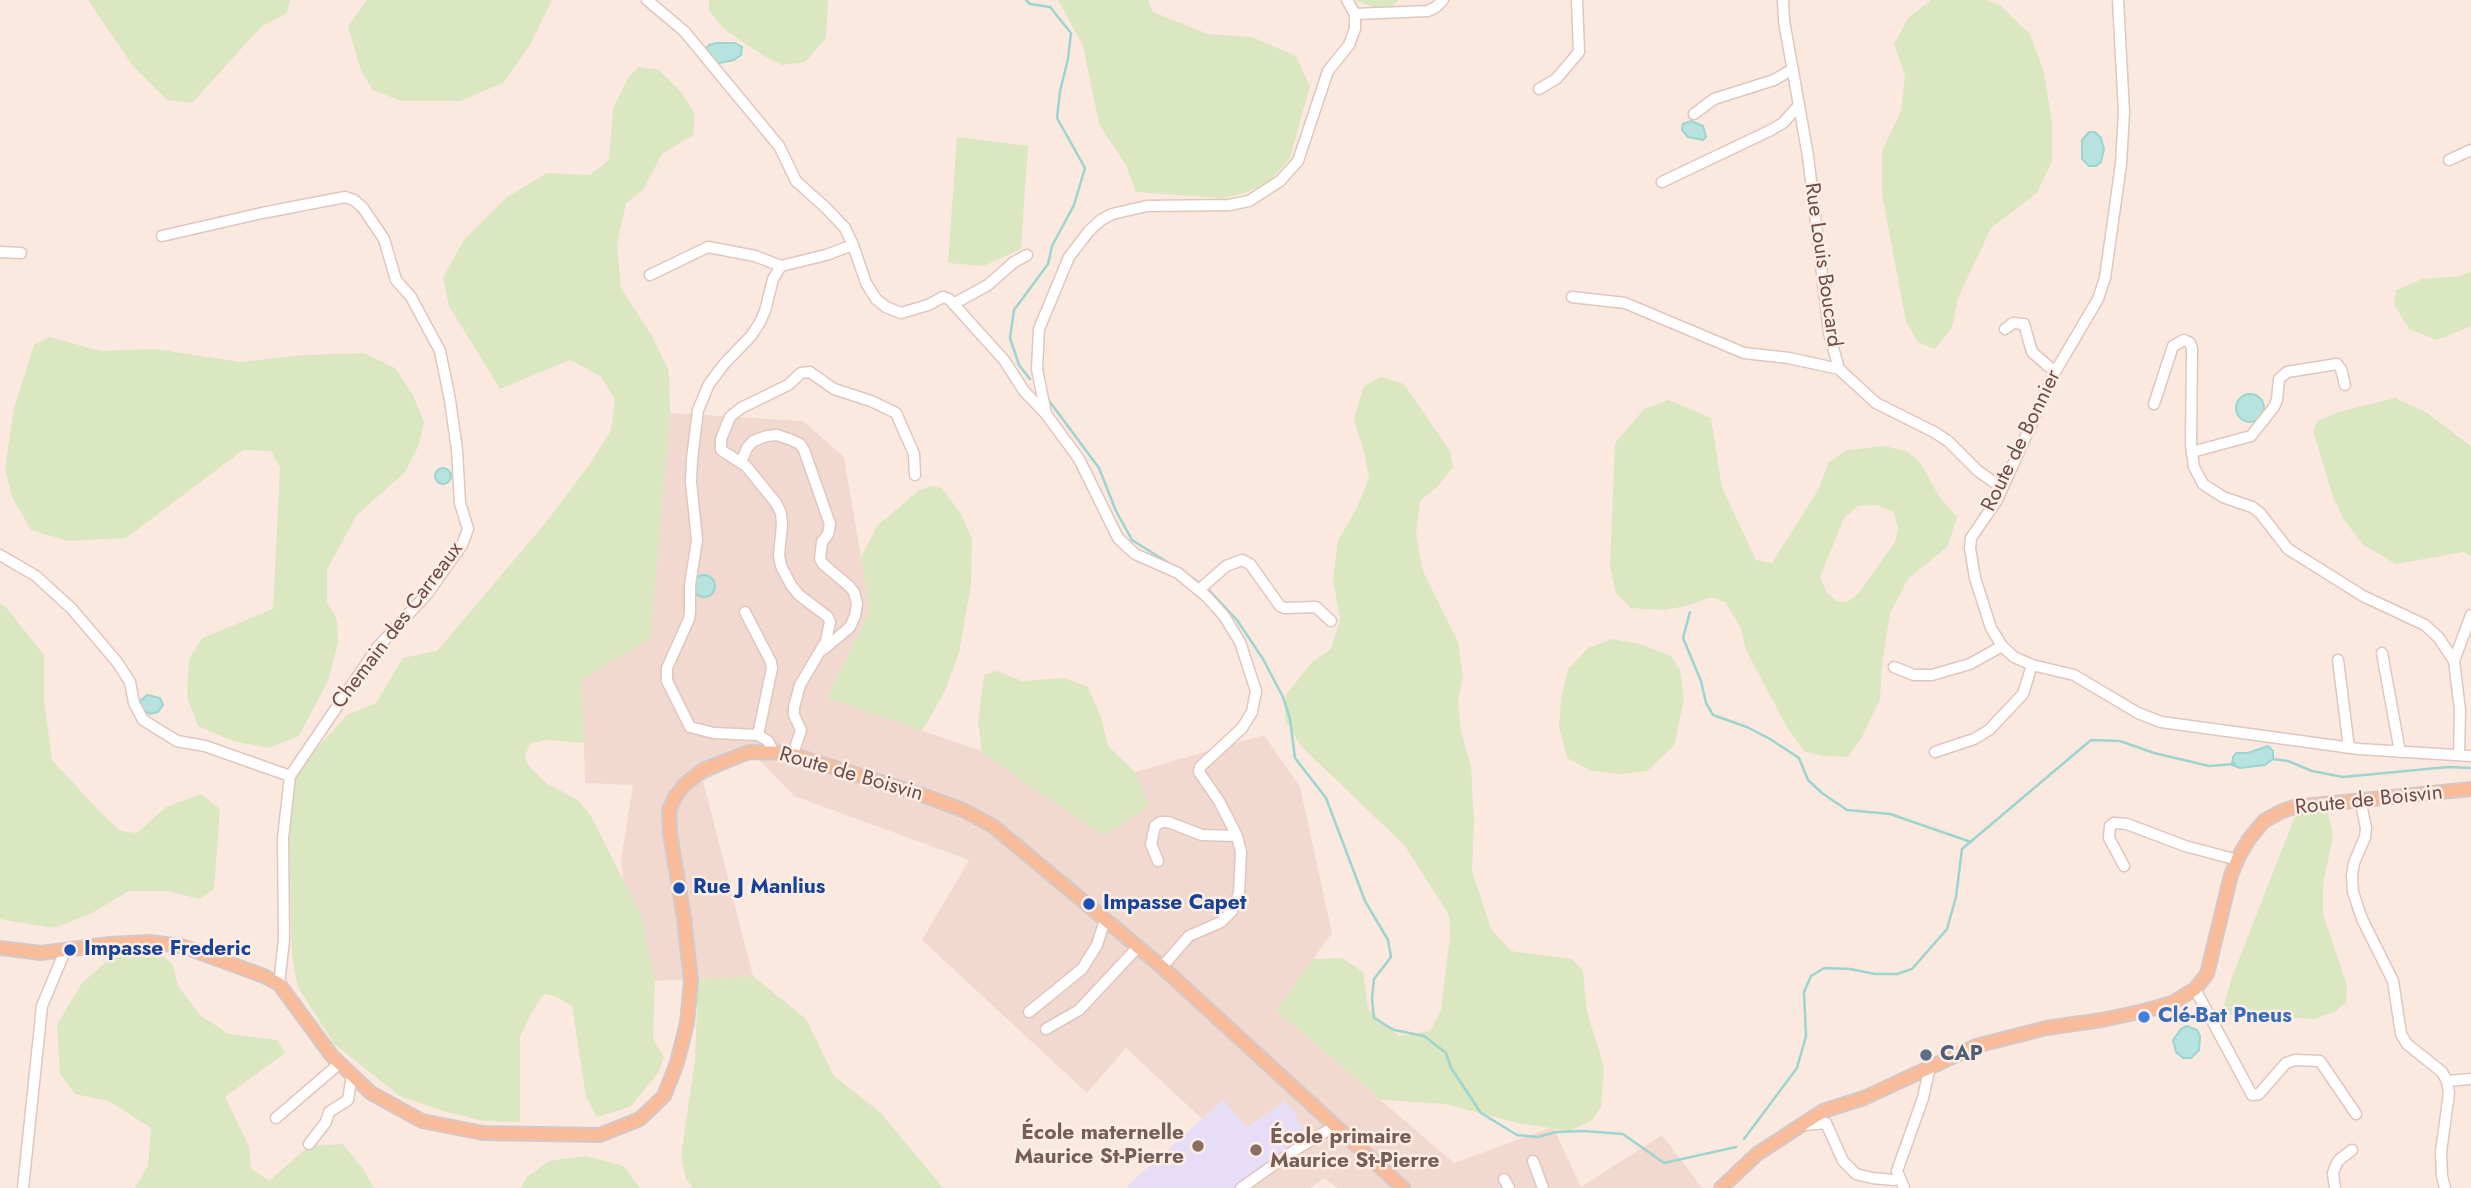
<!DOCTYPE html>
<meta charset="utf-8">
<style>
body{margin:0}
canvas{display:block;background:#fbe9e0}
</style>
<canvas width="2471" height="1188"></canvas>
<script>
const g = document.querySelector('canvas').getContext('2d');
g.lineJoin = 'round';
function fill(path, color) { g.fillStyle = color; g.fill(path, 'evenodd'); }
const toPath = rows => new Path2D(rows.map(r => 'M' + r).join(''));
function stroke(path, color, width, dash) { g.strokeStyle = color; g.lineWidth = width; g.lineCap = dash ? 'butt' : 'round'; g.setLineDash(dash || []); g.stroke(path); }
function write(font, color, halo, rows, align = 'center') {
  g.font = font + ' Jost,sans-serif'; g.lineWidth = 5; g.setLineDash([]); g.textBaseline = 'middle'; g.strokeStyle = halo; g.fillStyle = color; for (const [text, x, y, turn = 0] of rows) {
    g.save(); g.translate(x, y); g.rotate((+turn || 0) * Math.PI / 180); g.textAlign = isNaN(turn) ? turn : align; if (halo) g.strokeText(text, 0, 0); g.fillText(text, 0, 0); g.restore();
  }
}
fill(toPath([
 [670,413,803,421,844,457,870,610,827,698,979,750,1104,836,1148,805,1135,772,1264,735,1300,787,1332,933,1276,1010,1454,1163,1553,1127,1581,1187,1662,1135,1702,1188,1338,1188,1324,1178,1310,1188,1238,1188,1296,1119,1285,1101,1247,1128,1223,1100,1202,1119,1126,1048,1087,1093,922,940,969,860,794,796,755,756,703,781,753,976,635,982,621,860,633,785,585,783,582,679,650,638]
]), '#f2d9cf');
fill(toPath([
 [1223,1100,1247,1128,1285,1101,1298,1116,1296,1119,1311,1136,1238,1188,1128,1188,1127,1186]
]), '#e7ddf7');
fill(toPath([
 [88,0,290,0,287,13,261,27,192,103,167,100,133,66],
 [367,0,552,0,530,45,503,83,460,101,401,101,373,90,361,71,348,26],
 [709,0,828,0,826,38,805,62,782,65,764,56,725,30,709,11],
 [1058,0,1148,0,1153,12,1208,34,1252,37,1296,56,1310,86,1290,158,1268,183,1245,193,1222,198,1136,192,1126,165,1099,124,1083,46],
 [1355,0,1399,0,1390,9,1373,7],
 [1931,0,1988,0,2001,6,2030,34,2044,72,2052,123,2052,161,2037,193,1991,228,1958,298,1952,328,1935,349,1918,342,1906,322,1882,194,1882,151,1901,111,1905,76,1894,44,1908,18],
 [639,67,659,70,682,93,695,114,693,135,662,154,643,190,626,203,617,245,621,288,652,336,669,371,670,413,650,639,582,679,584,743,547,740,531,743,525,755,528,765,546,783,578,800,591,816,641,915,655,981,653,1038,664,1057,658,1073,630,1107,597,1117,586,1097,572,1006,555,996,544,994,532,1012,520,1037,520,1122,483,1121,443,1111,400,1096,334,1044,298,987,292,956,288,796,298,769,347,715,376,703,403,658,437,651,547,521,592,461,611,430,615,399,600,376,570,360,500,389,449,306,443,278,464,240,507,197,547,173,590,175,609,160,613,109,629,76],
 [957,137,1028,146,1021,249,984,266,948,263],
 [2471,271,2471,326,2437,340,2409,329,2394,304,2396,290,2422,279,2461,276],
 [50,337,101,351,156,349,240,362,304,355,364,353,395,368,413,395,424,422,419,445,405,472,356,516,327,570,327,602,337,619,338,642,328,681,299,736,269,748,233,741,198,726,187,697,189,659,202,638,273,609,280,467,271,451,243,450,126,538,68,541,31,530,12,497,5,468,14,408,34,345],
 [1381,377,1404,384,1450,451,1453,467,1438,486,1420,501,1416,533,1422,569,1458,642,1463,676,1458,701,1461,732,1471,766,1474,820,1472,871,1491,929,1511,951,1572,959,1583,971,1587,1012,1604,1067,1601,1107,1592,1120,1570,1131,1517,1123,1446,1104,1381,1100,1276,1010,1313,959,1342,958,1363,972,1368,1009,1399,1036,1430,1031,1441,1010,1450,936,1449,915,1405,846,1301,746,1285,720,1286,695,1312,662,1331,649,1340,619,1333,580,1338,540,1356,510,1369,478,1365,456,1354,419,1364,386],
 [2395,398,2426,412,2471,446,2471,557,2464,552,2396,564,2362,544,2343,518,2333,497,2313,430,2318,421,2338,412],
 [1669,400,1711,418,1722,488,1756,560,1772,563,1818,490,1829,462,1847,450,1884,446,1906,451,1919,461,1939,496,1957,517,1948,546,1908,579,1890,613,1882,664,1880,699,1862,737,1848,757,1821,756,1804,751,1787,727,1746,650,1741,628,1725,602,1711,597,1687,606,1662,610,1630,608,1616,593,1610,567,1615,443,1644,409],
 [1877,505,1894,512,1898,529,1895,542,1858,594,1847,602,1837,601,1827,593,1820,577,1844,518,1858,506],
 [930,486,942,488,961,514,972,539,971,584,959,653,945,691,922,731,827,698,870,610,861,557,877,526,918,491],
 [0,604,5,606,44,655,44,700,52,760,104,816,121,831,137,833,166,807,201,794,220,809,214,889,199,899,168,891,129,891,90,914,54,928,0,919],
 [1612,639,1640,644,1671,656,1680,670,1684,699,1674,746,1647,771,1622,774,1592,771,1567,758,1559,727,1561,699,1568,669,1588,648],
 [997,671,1022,681,1063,678,1087,686,1101,716,1108,746,1135,772,1149,805,1104,836,982,753,978,723,984,675],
 [2328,812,2333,837,2323,885,2323,914,2347,985,2346,1003,2334,1012,2315,1019,2230,1015,2224,1005,2232,977,2294,819,2298,814],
 [160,953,173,965,178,986,201,1016,229,1034,277,1040,285,1053,225,1097,249,1146,251,1168,269,1181,309,1146,343,1144,363,1169,374,1188,135,1188,148,1166,151,1128,109,1101,75,1094,60,1074,57,1025,82,983,113,956],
 [753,976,806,1019,834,1076,881,1113,943,1188,693,1188,686,1179,681,1155,695,1060,698,979],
 [586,1156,624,1166,640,1188,521,1188,527,1177,549,1161]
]), '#dae7c0');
const water = toPath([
 [716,43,735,43,742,47,741,55,734,60,719,63,711,60,705,50,709,45,716,43],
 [1691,121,1703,126,1706,137,1703,140,1688,137,1682,130,1683,124,1691,121],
 [2089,132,2095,132,2101,138,2104,149,2101,162,2096,166,2089,166,2082,159,2082,140,2089,132],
 '2236 408a14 14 0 1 1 28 0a14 14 0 1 1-28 0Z',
 '435 476a8 8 0 1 1 16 0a8 8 0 1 1-16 0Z',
 '693 586a11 11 0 1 1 22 0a11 11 0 1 1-22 0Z',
 [147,695,160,698,163,705,158,712,150,714,141,709,139,702,147,695],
 [2268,746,2273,751,2273,759,2265,765,2240,768,2232,765,2233,757,2236,753,2248,753,2268,746],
 [2187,1026,2197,1030,2200,1036,2199,1050,2191,1058,2183,1058,2176,1052,2173,1040,2181,1029,2187,1026]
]);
fill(water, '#b6e3de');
stroke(water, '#9cd4cf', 2);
stroke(toPath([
 [1026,0,1030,4,1050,7,1071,33,1068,59,1060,91,1057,118,1085,168,1074,205,1052,246,1048,264,1014,310,1010,338,1019,365,1030,379],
 [1047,398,1099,468,1116,511,1132,540,1175,567],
 [1181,570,1201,584],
 [1207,588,1237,620,1263,659,1283,697,1290,719,1295,758,1326,798,1365,901,1388,940,1391,957,1374,979,1372,998,1374,1018,1394,1030,1424,1036,1446,1053,1451,1068,1481,1113,1517,1135,1538,1137,1556,1132,1584,1131,1623,1134,1664,1163,1736,1147],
 [1690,612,1683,638,1701,681,1706,703,1713,715,1747,727,1770,739,1799,758,1808,780,1822,793,1847,810,1890,814,1971,842],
 [2273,759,2288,761,2312,771,2343,777,2448,767,2471,768],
 [1744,1139,1797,1068,1806,1036,1804,992,1811,976,1824,968,1850,969,1875,974,1897,974,1912,969,1947,929,1956,897,1962,849,2091,740,2120,741,2154,753,2209,766,2235,764]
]), '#9cd4cf', 2.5);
const minor = toPath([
 [647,0,684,31,779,146,796,181,826,208,845,228,853,245,866,283,876,299,886,307,901,313,928,305,943,297,949,299,1004,360,1024,391,1046,414],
 [1783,0,1784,21,1808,156,1829,333,1839,369,1876,403,1934,432,1948,441,1978,471,2002,488],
 [2118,0,2124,112,2121,164,2105,278,2098,299,2055,372,1997,500,1971,538,1970,548,1975,578,1991,628,2002,646,2014,657,2032,665,2074,675,2138,713,2161,722,2359,749,2471,756],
 [1355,14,1428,11,1436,7,1443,0],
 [1539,89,1556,79,1579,52,1577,0],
 [1694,114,1714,99,1774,80,1793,69],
 [2449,160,2471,150],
 [1662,182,1771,130,1783,123,1799,105],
 [162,236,262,213,345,197,354,200,363,208,384,239,396,280,411,297,440,351,450,400,457,450,460,503,468,529,462,545,427,594,377,648,290,776,283,838,284,940,279,984],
 [0,252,21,253],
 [650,275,708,247,755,256,781,266],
 [1572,297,1625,303,1744,353,1789,358,1839,369],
 [955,303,988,285,1014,262,1027,255],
 [2005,329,2013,323,2024,324,2032,352,2055,372],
 [2154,404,2173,346,2184,340,2190,343,2192,349,2191,445,2194,467,2203,484,2223,497,2252,507,2260,513,2288,549,2363,596,2425,625,2439,638,2454,661],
 [2192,452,2251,436,2274,407,2277,400,2279,379,2287,372,2337,364,2341,369,2345,385],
 [741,462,747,448,753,441,767,436,777,435,789,439,800,444,804,450,830,524,828,534,822,542,820,559,823,564,850,587,854,592,857,604,855,616,850,627,824,649],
 [0,555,36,576,72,609,117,662,130,682,134,703,143,720,177,741,205,746,290,776],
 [1199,590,1226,566,1242,560,1250,564,1280,606,1285,608,1316,607,1331,621],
 [745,612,771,662,772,668,758,735],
 [2382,653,2400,752],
 [2338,660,2349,748],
 [1894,667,1914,675,1932,675,1970,664,2002,646],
 [773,751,768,741,758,735,714,733,690,727,667,681,667,668,689,619,690,612,690,585,697,540,691,482,692,459,698,410,709,384,725,363,751,336,759,324,765,311,773,279,781,266,826,255,853,245],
 [1935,752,1974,739,1989,730,2023,694,2032,665],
 [793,754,801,730,794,715,794,707,800,685,826,641,830,622,828,617,799,595,791,585,781,566,779,555,782,525,781,513,776,503,746,466,721,450,721,439,730,417,741,408,788,385,801,373,810,372,834,389,871,401,896,413,914,454,915,475],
 [2459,755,2460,710,2454,661,2471,615],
 [2360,799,2366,828,2365,837,2354,863,2352,875,2353,892,2362,919,2393,981,2401,1034,2407,1044,2442,1072,2447,1081,2449,1093,2441,1152,2442,1176,2445,1188],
 [1158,861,1151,844,1155,826,1161,822,1168,822,1202,835,1237,836],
 [2124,866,2109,838,2110,826,2114,823,2127,824,2185,846,2238,860],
 [1162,967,1189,936,1221,922,1232,911,1239,893,1241,852,1237,836,1219,801,1199,772,1200,767,1242,728,1252,712,1256,691,1240,642,1224,616,1207,597,1178,573,1135,554,1118,538,1079,459,1046,414,1037,369,1039,329,1069,257,1089,231,1101,220,1112,214,1147,206,1229,205,1249,201,1280,181,1298,161,1328,71,1349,45,1355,29,1355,14,1347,0],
 [2195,989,2252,1095,2259,1094,2286,1063,2295,1060,2320,1061,2356,1114],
 [1029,1012,1082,969,1097,945,1105,920],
 [1046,1029,1079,1010,1138,947],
 [2447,1081,2471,1079],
 [276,1118,340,1063],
 [1804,1125,1826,1123,1843,1161,1856,1174,1872,1178,1894,1180],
 [309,1144,326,1122,329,1112,348,1100,352,1075],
 [1533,1161,1543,1188],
 [1504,1179,1509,1188],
 [23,1188,42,1006,65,951],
 [1241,1188,1295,1150,1335,1126],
 [1904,1188,1897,1171,1923,1098,1930,1066],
 [2335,1188,2333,1173,2336,1165,2339,1160,2352,1150]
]);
const major = toPath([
 [0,948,41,953,110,944,149,942,182,946,264,976,279,984,332,1056,371,1093,422,1121,483,1133,600,1135,640,1119,664,1096,677,1063,687,1023,691,981,684,918,670,833,669,810,675,797,684,785,703,770,749,752,787,753,928,797,963,810,993,826,1162,967,1403,1188],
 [1721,1188,1757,1154,1823,1111,1864,1098,1976,1046,2046,1028,2102,1020,2144,1011,2172,1003,2195,989,2207,974,2231,875,2239,856,2249,839,2264,821,2280,812,2294,807,2471,789]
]);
stroke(minor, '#e0c6bf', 13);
stroke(major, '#d4c9c8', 16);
stroke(minor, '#fff', 10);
stroke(major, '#f8bc9a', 12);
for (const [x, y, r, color] of [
 [679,888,7,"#1a4fb4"],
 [1089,904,7,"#1a4fb4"],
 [70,950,7,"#1a4fb4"],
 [2144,1017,7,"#3f7fe0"],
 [1926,1055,7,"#5c6f8a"],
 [1198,1146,7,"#8d6e63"],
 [1256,1150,7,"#8d6e63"]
]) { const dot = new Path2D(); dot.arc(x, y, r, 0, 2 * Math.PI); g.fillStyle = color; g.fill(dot); stroke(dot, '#feeee6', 2.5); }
write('21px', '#704c49', '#feeee6', [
 ["Rue Louis Boucard",1822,265,82],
 ["Route de Bonnier",2022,441,-64],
 ["Chemain des Carreaux",398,626,-53],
 ["Route de Boisvin",851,775,16],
 ["Route de Boisvin",2369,801,-6]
]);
write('bold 21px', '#164399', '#feeee6', [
 ["Rue J Manlius",693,888],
 ["Impasse Capet",1103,904],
 ["Impasse Frederic",84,950]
], 'left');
write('bold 21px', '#366cbe', '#feeee6', [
 ["Clé-Bat Pneus",2158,1017]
], 'left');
write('bold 21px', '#4e5e75', '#feeee6', [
 ["CAP",1940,1055]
], 'left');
write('bold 21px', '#785e54', '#feeee6', [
 ["École maternelle",1184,1134],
 ["Maurice St-Pierre",1184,1158],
 ["École primaire",1270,1138,"left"],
 ["Maurice St-Pierre",1270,1162,"left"]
], 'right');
</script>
